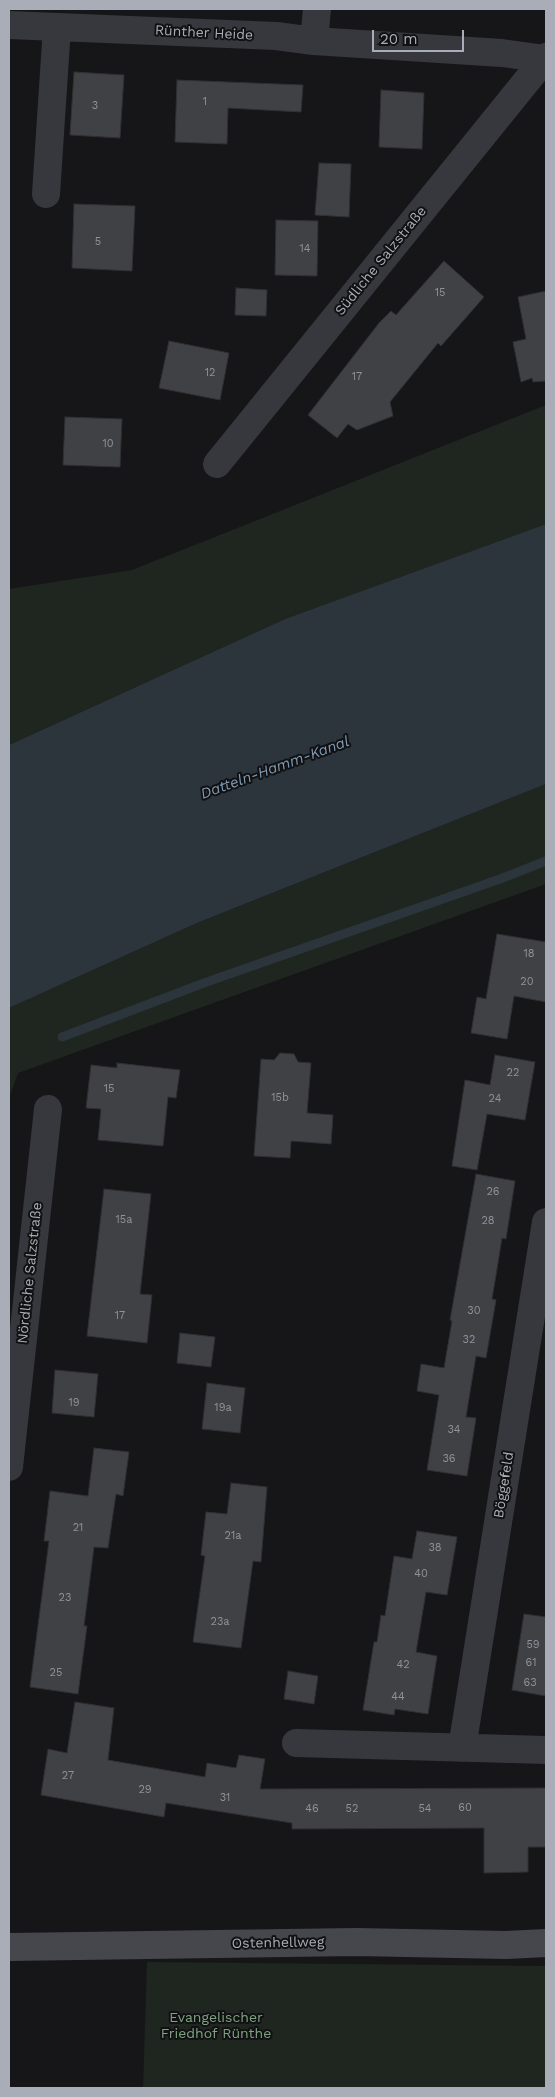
<!DOCTYPE html>
<meta charset="utf-8">
<style>
body{margin:0}
#map{position:relative;width:555px;height:2097px;overflow:hidden;background:#161618;font-family:"Work Sans",sans-serif}
canvas{display:block}
.frame{position:absolute;inset:0;border:10px solid #a8adb8;pointer-events:none}
.scale{position:absolute;left:372px;top:30px;width:92px;height:22px;box-sizing:border-box;border:2px solid #a8adb8;border-top:0;padding-left:6px;font-size:15px;line-height:18px;white-space:nowrap;color:#a8adb8;-webkit-text-stroke:4px #111113;paint-order:stroke}
</style>
<div id="map">
<canvas width="555" height="2097"></canvas>
<div class="frame"></div>
<div class="scale">20 m</div>
</div>
<script>
const g = document.querySelector('canvas').getContext('2d');
g.lineJoin = 'round';
function fill(path, color) { g.fillStyle = color; g.fill(path, 'evenodd'); }
const toPath = rows => new Path2D(rows.map(r => 'M' + r).join(''));
function stroke(path, color, width, dash) { g.strokeStyle = color; g.lineWidth = width; g.lineCap = dash ? 'butt' : 'round'; g.setLineDash(dash || []); g.stroke(path); }
function write(font, color, halo, rows, align = 'center') {
  g.font = font + ' "Work Sans",sans-serif'; g.lineWidth = 4; g.setLineDash([]); g.textBaseline = 'middle'; g.strokeStyle = halo; g.fillStyle = color; for (const [text, x, y, turn = 0] of rows) {
    g.save(); g.translate(x, y); g.rotate((+turn || 0) * Math.PI / 180); g.textAlign = isNaN(turn) ? turn : align; if (halo) g.strokeText(text, 0, 0); g.fillText(text, 0, 0); g.restore();
  }
}
fill(toPath([
 [546,405,546,524,285,619,9,745,9,589,132,570],
 [546,784,546,884,18,1073,9,1098,9,1008,197,923],
 [147,1962,546,1966,546,2088,143,2088]
]), '#1e261f');
fill(toPath([
 [546,524,546,784,197,923,9,1008,9,745,285,619]
]), '#2c353c');
stroke(toPath([
 [62,1037,204,983,500,879,546,861]
]), '#2c353c', 9);
const building = toPath([
 [74,72,124,75,120,138,70,135,74,72],
 [177,80,303,85,301,112,228,108,227,144,175,142,177,80],
 [381,90,424,93,422,149,379,147,381,90],
 [319,163,351,164,349,217,315,215,319,163],
 [74,204,135,206,132,271,72,268,74,204],
 [276,220,318,221,317,276,275,275,276,220],
 [444,261,484,297,441,346,438,343,390,402,393,416,357,430,348,424,337,438,308,415,379,323,391,311,396,315,444,261],
 [236,288,267,290,266,316,235,315,236,288],
 [546,291,546,381,533,382,532,378,521,382,513,342,526,339,518,297,546,291],
 [169,341,229,353,220,400,159,388,169,341],
 [65,417,122,419,120,467,63,465,65,417],
 [497,934,546,942,546,1002,514,996,507,1039,471,1033,477,997,486,999,497,934],
 [280,1053,294,1054,298,1062,311,1063,307,1113,333,1115,331,1144,291,1141,290,1158,254,1156,261,1059,274,1060,280,1053],
 [495,1055,535,1062,525,1120,487,1114,477,1170,452,1166,465,1080,490,1085,495,1055],
 [117,1063,180,1070,176,1098,168,1097,163,1146,98,1140,101,1109,86,1108,91,1065,117,1068,117,1063],
 [476,1174,515,1181,506,1239,502,1238,497,1269,492,1299,496,1300,486,1358,476,1356,471,1386,466,1417,476,1418,467,1476,427,1470,439,1395,417,1391,421,1364,444,1368,452,1321,450,1320,476,1174],
 [104,1189,151,1194,140,1294,152,1295,147,1343,87,1336,104,1189],
 [180,1333,215,1337,211,1367,177,1363,180,1333],
 [55,1370,98,1374,94,1417,52,1413,55,1370],
 [207,1383,245,1388,240,1433,202,1429,207,1383],
 [94,1448,129,1452,123,1496,116,1494,108,1548,94,1547,84,1626,87,1626,78,1694,30,1687,49,1541,44,1541,50,1491,88,1496,94,1448],
 [231,1483,267,1487,261,1562,253,1561,241,1648,193,1642,205,1556,201,1555,206,1512,227,1514,231,1483],
 [417,1531,457,1537,447,1595,426,1592,416,1652,437,1656,428,1714,395,1709,394,1715,363,1710,374,1642,377,1642,381,1615,385,1616,394,1556,412,1559,417,1531],
 [524,1614,546,1617,546,1696,512,1690,524,1614],
 [288,1671,318,1676,314,1704,284,1699,288,1671],
 [75,1702,114,1708,108,1760,205,1777,207,1763,236,1768,239,1755,265,1759,260,1789,546,1788,546,1847,528,1847,528,1872,484,1873,484,1828,292,1829,292,1823,166,1803,164,1817,41,1795,48,1749,67,1753,75,1702]
]);
fill(building, '#404145');
stroke(building, '#303034', 1);
stroke(toPath([
 [9,25,276,36,314,41,502,53,545,59],
 [314,41,317,9],
 [46,194,57,27],
 [217,464,546,57],
 [9,1467,48,1109],
 [296,1743,546,1750],
 [462,1748,546,1222]
]), '#37383d', 28);
stroke(toPath([
 [9,1947,356,1942,506,1945,546,1943]
]), '#45474d', 28);
write('11px', '#8e929b', null, [
 ["1",205,102],
 ["3",95,106],
 ["5",98,242],
 ["14",305,249],
 ["15",440,293],
 ["12",210,373],
 ["17",357,377],
 ["10",108,444],
 ["18",529,954],
 ["20",527,982],
 ["22",513,1073],
 ["15",109,1089],
 ["15b",280,1098],
 ["24",495,1099],
 ["26",493,1192],
 ["15a",124,1220],
 ["28",488,1221],
 ["30",474,1311],
 ["17",120,1316],
 ["32",469,1340],
 ["19",74,1403],
 ["19a",223,1408],
 ["34",454,1430],
 ["36",449,1459],
 ["21",78,1528],
 ["21a",233,1536],
 ["38",435,1548],
 ["40",421,1574],
 ["23",65,1598],
 ["23a",220,1622],
 ["59",533,1645],
 ["61",531,1663],
 ["42",403,1665],
 ["25",56,1673],
 ["63",530,1683],
 ["44",398,1697],
 ["27",68,1776],
 ["29",145,1790],
 ["31",225,1798],
 ["60",465,1808],
 ["46",312,1809],
 ["52",352,1809],
 ["54",425,1809]
]);
write('14px', '#a8adb8', '#111113', [
 ["Rünther Heide",204,33,3],
 ["Südliche Salzstraße",381,261,-51],
 ["Nördliche Salzstraße",30,1273,-84],
 ["Böggefeld",504,1485,-81],
 ["Ostenhellweg",278,1943,-1]
]);
write('14px', '#7fa381', '#111113', [
 ["Evangelischer",216,2018],
 ["Friedhof Rünthe",216,2034]
]);
write('italic 15px', '#7f9bb3', '#111113', [
 ["Datteln-Hamm-Kanal",275,768,-20]
]);
</script>
